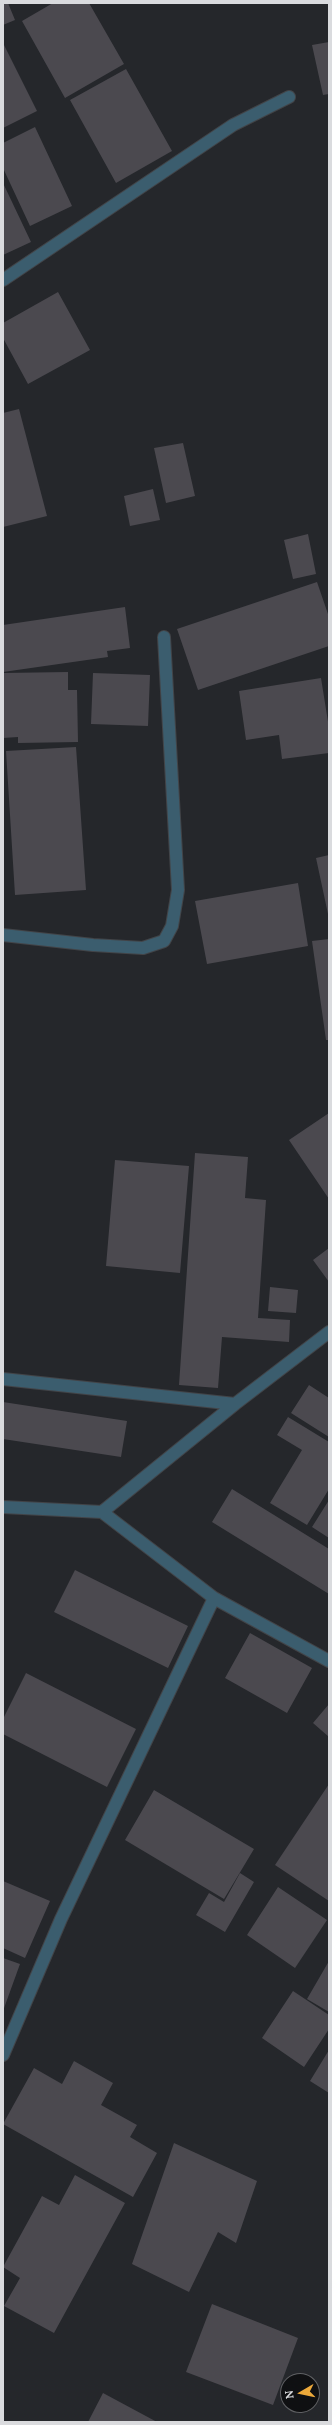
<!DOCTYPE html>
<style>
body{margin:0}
#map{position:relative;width:332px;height:2425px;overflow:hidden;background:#25272b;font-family:Lora,serif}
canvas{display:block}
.frame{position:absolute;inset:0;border:4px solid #dadbde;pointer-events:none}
.north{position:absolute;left:280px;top:2373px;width:40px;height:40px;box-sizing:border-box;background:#0f1012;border:1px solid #606164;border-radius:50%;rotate:261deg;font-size:11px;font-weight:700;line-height:16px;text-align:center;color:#dadbde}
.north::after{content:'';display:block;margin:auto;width:14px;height:18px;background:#eca93a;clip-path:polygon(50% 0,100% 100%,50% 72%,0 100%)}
</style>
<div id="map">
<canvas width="332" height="2425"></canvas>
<div class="frame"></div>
<div class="north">N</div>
</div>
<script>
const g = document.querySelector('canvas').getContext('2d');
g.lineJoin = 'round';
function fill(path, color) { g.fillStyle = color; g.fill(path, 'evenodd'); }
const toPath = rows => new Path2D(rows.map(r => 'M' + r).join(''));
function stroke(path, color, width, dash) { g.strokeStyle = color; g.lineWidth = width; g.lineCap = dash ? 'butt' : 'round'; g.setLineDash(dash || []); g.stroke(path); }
fill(toPath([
 [3,3,8,3,15,20,3,25],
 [53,3,89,3,124,64,65,98,22,21],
 [329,42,329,94,323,95,312,45],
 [3,43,37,111,3,128],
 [126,69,172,151,116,183,70,100],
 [35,127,72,206,30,226,3,168,3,143],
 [3,183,31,242,3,255],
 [58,292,90,350,28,384,3,338,3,323],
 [19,409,47,516,3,527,3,413],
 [183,443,195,496,166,503,154,448],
 [153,489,160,520,130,526,124,496],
 [308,534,316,574,293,579,284,540],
 [317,582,329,617,329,646,198,690,177,629],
 [125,607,130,648,107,651,108,657,3,672,3,625],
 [68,672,68,690,77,690,78,742,18,743,18,737,3,738,3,673],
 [93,673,150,675,148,726,91,724],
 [321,678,329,728,329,753,282,759,279,735,246,740,239,691],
 [76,747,86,890,15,895,6,751],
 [329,855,329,914,328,914,316,858],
 [298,883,308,946,207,964,195,901],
 [329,939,329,1040,326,1040,312,941],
 [329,1113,329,1199,289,1140],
 [195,1153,248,1157,245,1198,266,1200,258,1318,290,1320,289,1342,222,1337,218,1388,179,1385],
 [115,1160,189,1166,180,1273,106,1266],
 [329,1248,329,1282,313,1260],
 [270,1287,298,1290,296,1313,268,1311],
 [309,1385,329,1398,329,1437,291,1413],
 [3,1402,127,1421,121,1457,3,1439],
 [288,1417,329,1442,329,1489,307,1525,270,1503,302,1450,277,1435],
 [232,1489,329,1549,329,1594,212,1522],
 [329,1500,329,1538,312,1527],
 [75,1570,188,1626,168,1668,54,1612],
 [250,1633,312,1668,287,1713,225,1678],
 [26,1673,136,1729,107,1787,3,1734,3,1719],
 [329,1704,329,1737,313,1723],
 [329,1784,329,1901,275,1865],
 [154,1790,254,1849,224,1899,125,1840],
 [240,1873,254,1882,225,1932,196,1915,209,1893,224,1902],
 [3,1881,50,1901,25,1958,3,1948],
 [278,1887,327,1920,295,1968,247,1935],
 [3,1958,20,1964,3,2011],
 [329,1961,329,2012,307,1999],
 [293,1991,329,2015,329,2029,304,2067,262,2038],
 [329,2050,329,2093,310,2081],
 [74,2061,113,2083,101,2105,137,2125,130,2137,157,2153,133,2197,3,2124,34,2068,62,2084],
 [174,2143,257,2181,236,2243,218,2232,189,2292,132,2264],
 [75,2175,125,2203,54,2333,4,2306,20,2278,3,2267,42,2196,59,2205],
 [212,2304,298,2338,273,2405,186,2372],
 [103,2393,157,2422,88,2422]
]), '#4b494f');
const street = toPath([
 [3,280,233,125,289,97],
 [3,935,93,945,143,948,164,941,172,926,178,890,164,637],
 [3,1379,235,1404],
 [3,1507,102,1512,214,1598,329,1661],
 [102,1512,235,1404,329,1332],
 [3,2055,61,1919,214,1598]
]);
stroke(street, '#424448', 14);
stroke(street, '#3b5d6e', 12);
</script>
